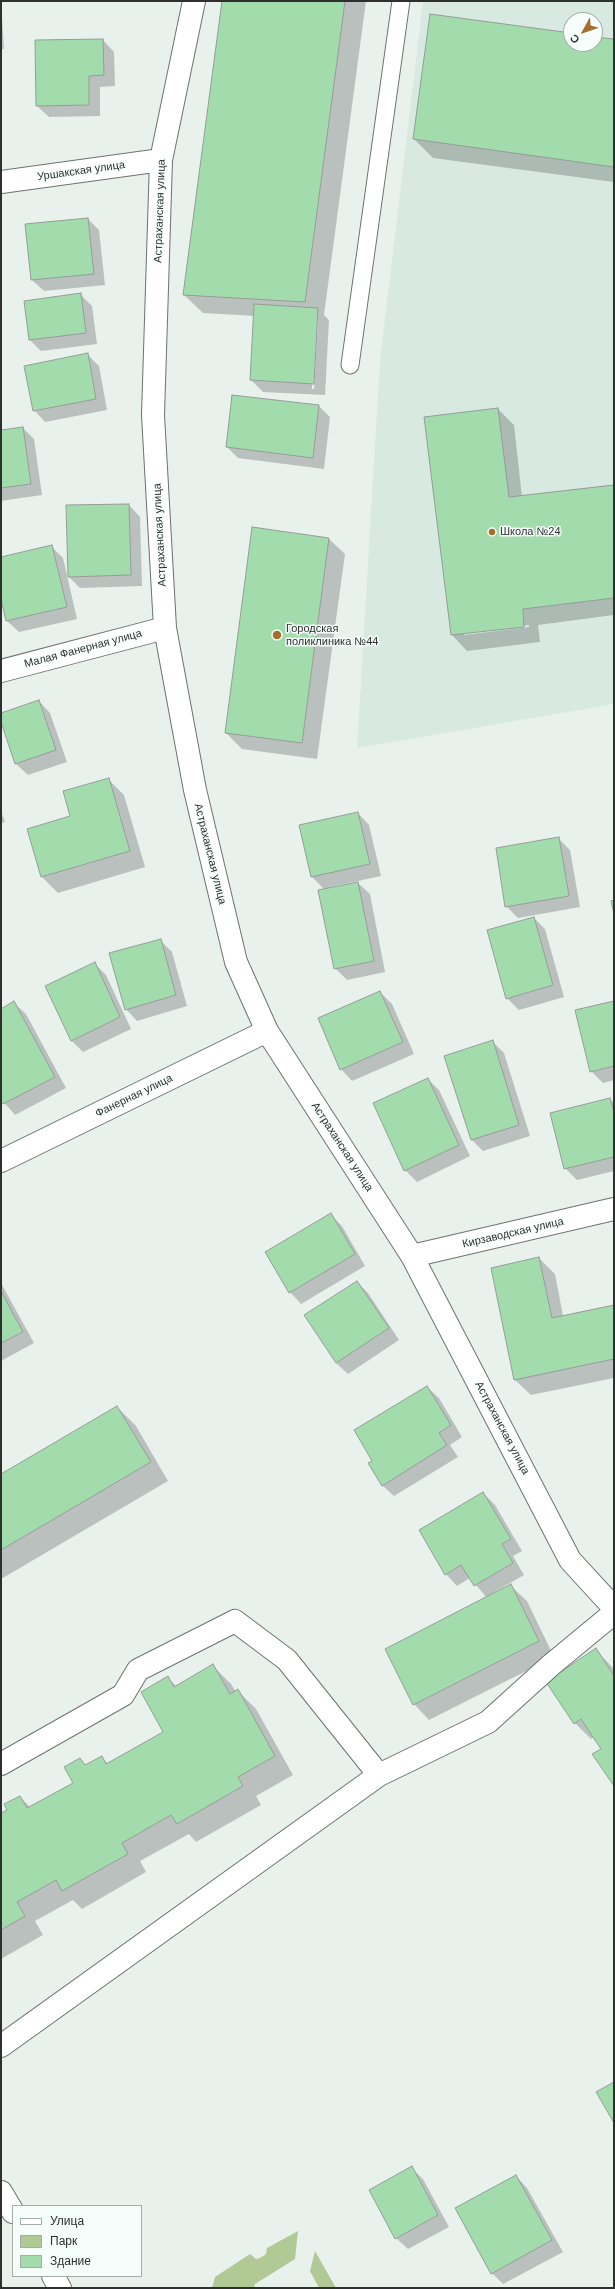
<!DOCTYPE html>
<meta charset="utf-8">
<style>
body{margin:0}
#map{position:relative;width:615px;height:2289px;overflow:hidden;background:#e9f1ed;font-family:Arial,sans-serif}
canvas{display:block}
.frame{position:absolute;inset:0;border:2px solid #2d302f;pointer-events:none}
.legend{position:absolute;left:12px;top:2205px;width:130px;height:72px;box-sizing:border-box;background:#f6fefb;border:1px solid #a6aca9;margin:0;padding:5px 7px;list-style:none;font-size:12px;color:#2d302f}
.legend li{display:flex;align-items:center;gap:8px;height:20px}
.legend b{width:20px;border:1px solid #a6aca9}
.north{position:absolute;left:563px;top:12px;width:40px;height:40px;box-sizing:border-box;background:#f6fefb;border:1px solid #a6aca9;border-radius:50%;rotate:230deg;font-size:11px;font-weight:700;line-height:16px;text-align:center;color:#2d302f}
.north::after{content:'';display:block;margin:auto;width:14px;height:18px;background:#a66d2c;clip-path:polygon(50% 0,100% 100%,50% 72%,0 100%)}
</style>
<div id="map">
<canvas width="615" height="2289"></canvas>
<div class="frame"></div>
<ul class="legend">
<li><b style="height:5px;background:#fff"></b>Улица</li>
<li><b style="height:11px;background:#b0c995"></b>Парк</li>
<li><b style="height:11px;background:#a2dcad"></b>Здание</li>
</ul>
<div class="north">С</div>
</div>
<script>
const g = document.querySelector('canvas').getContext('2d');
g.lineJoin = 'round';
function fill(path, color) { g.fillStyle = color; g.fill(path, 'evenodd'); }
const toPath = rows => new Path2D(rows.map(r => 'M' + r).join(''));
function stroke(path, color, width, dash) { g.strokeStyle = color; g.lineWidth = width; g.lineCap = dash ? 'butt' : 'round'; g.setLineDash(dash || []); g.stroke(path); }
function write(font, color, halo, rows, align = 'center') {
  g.font = font + ' Arial,sans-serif'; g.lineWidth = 3; g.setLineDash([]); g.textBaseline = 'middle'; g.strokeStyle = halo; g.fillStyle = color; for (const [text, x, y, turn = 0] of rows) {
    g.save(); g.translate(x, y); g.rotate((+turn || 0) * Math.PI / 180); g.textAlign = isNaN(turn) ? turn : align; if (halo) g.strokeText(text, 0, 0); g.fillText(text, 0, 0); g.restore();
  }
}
fill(toPath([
 [423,1,614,1,614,704,357,748,380,360],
 [571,20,595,20,595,44,571,44]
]), '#d8e9e2');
fill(toPath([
 [298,2231,295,2259,255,2284,254,2288,212,2288,215,2277,250,2254,256,2259,260,2258,266,2254,267,2248],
 [315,2251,336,2288,319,2288,310,2271]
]), '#b0c995');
fill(toPath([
 [1,1,4,49,1,49],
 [223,1,366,1,324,315,329,320,325,395,263,392,251,380,255,316,203,313,184,295],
 [316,320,318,320,314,389,312,389],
 [571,34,571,44,595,44,595,38,614,40,614,182,433,158,414,139],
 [103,40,114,52,115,86,100,87,100,116,49,117,37,106],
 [88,219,99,230,105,285,44,291,32,280],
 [80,294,92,306,97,344,41,351,30,340,25,302],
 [87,354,99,366,107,410,45,422,34,410],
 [233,396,319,406,330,417,324,469,238,458,227,447],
 [498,409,514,425,522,497,614,486,614,615,538,625,540,642,467,651,452,635],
 [529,625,529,627,464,635,464,633],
 [23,428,34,439,42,495,1,501,1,431],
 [129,505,140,517,142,586,80,588,69,577],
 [253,528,329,539,345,554,317,759,242,749,226,733],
 [51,546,63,558,77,619,19,632,7,621,1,595,1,558],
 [39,701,50,713,67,762,28,775,16,764,1,714],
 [108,779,124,795,145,867,58,893,42,877,28,829,71,816],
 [1,811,5,822,1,823],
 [358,813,369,825,381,876,330,887,330,889,358,883,370,894,385,972,347,980,335,968,325,890,312,877],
 [558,838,570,850,580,907,518,918,506,906],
 [534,918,545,929,564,997,519,1010,507,998],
 [160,940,172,952,187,1006,137,1021,126,1009],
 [94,963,106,975,131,1029,83,1052,71,1040],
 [380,992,392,1004,414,1054,352,1081,341,1069],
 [614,1002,614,1080,603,1083,591,1071],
 [14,1003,26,1014,66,1088,15,1115,1,1099,1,1010],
 [493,1042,504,1053,530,1136,483,1151,472,1140],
 [428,1079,439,1090,470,1156,417,1182,405,1170],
 [610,1099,614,1103,614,1171,577,1180,565,1168],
 [331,1215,342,1226,365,1266,301,1304,290,1292],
 [539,1258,555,1274,563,1316,614,1306,614,1378,531,1395,515,1380],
 [357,1282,368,1293,399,1340,348,1374,336,1363],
 [1,1283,34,1343,1,1361],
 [427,1387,439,1398,462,1437,450,1445,458,1457,394,1496,382,1485,374,1461],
 [117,1407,136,1426,168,1481,1,1579,1,1475],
 [483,1493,495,1505,522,1551,513,1556,524,1575,496,1591,497,1593,511,1586,527,1601,554,1657,429,1720,414,1704,487,1598,470,1578,457,1586,446,1574],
 [596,1650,614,1669,614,1784,602,1749,594,1737,591,1739,575,1723],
 [213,1666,231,1684,236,1692,238,1691,256,1709,293,1775,256,1796,261,1805,196,1842,189,1834,140,1861,146,1872,82,1909,73,1900,35,1921,43,1935,1,1959,1,1814,8,1810,20,1797,31,1808,75,1783,80,1760,86,1766,102,1757,108,1764,165,1732,168,1678,176,1686],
 [411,2168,423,2179,449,2227,408,2249,396,2238],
 [516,2176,527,2188,563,2252,503,2284,492,2273]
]), '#0003');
const building = toPath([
 [222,1,345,1,305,302,183,295,222,1],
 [430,14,571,33,571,44,595,44,595,37,614,39,614,167,413,139,430,14],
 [103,39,104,75,89,76,89,105,36,106,35,40,103,39],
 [88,218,94,274,31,280,25,224,88,218],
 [81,293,86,333,29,340,24,301,81,293],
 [254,304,318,308,314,384,250,380,254,304],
 [88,353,96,399,33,411,24,366,88,353],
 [232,395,319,405,313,458,226,447,232,395],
 [498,408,509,497,614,485,614,598,523,609,524,627,451,635,424,417,498,408],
 [23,427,31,484,1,488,1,430,23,427],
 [129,504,131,575,68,577,66,505,129,504],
 [252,527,329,538,302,743,225,733,252,527],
 [52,545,67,607,6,621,1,599,1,557,52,545],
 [39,700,56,750,15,764,1,722,1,713,39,700],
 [109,778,130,851,41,877,27,829,70,816,63,791,109,778],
 [358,812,370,864,311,877,299,825,358,812],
 [559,837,569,896,505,907,496,848,559,837],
 [358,882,374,961,334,969,318,890,358,882],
 [614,900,614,914,611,901,614,900],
 [534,917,553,985,506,999,487,930,534,917],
 [161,939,176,995,125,1010,109,953,161,939],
 [95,962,120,1017,71,1041,45,986,95,962],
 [380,991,403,1042,340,1070,318,1018,380,991],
 [14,1001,55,1077,3,1104,1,1101,1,1009,14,1001],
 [614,1001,614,1066,590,1072,575,1010,614,1001],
 [493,1040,519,1125,471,1140,444,1056,493,1040],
 [428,1078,459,1145,404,1171,373,1103,428,1078],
 [610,1098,614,1113,614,1157,564,1169,550,1113,610,1098],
 [331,1213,355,1254,289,1293,265,1252,331,1213],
 [539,1257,552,1318,614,1305,614,1359,514,1380,491,1268,539,1257],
 [357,1281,389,1328,336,1363,304,1315,357,1281],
 [1,1291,23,1332,1,1343,1,1291],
 [427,1386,451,1425,439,1433,447,1445,382,1486,368,1463,372,1461,354,1430,427,1386],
 [117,1406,151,1462,1,1550,1,1474,117,1406],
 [483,1492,511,1539,502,1544,513,1563,474,1586,461,1565,445,1575,419,1530,483,1492],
 [511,1584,539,1641,413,1705,385,1649,511,1584],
 [596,1648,614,1676,614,1786,592,1754,601,1749,581,1719,574,1724,546,1682,596,1648],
 [213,1664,230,1694,238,1689,275,1756,238,1777,243,1786,177,1824,171,1815,122,1843,128,1854,62,1891,56,1880,17,1902,25,1916,1,1930,1,1813,7,1810,4,1804,20,1796,27,1808,73,1783,64,1767,80,1758,85,1765,102,1756,106,1764,163,1732,141,1692,168,1676,174,1687,213,1664],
 [614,2082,614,2123,596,2092,614,2082],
 [412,2166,438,2215,395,2239,369,2190,412,2166],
 [516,2175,552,2240,491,2274,455,2208,516,2175]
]);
fill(building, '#a2dcad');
stroke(building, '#969c97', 1);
const service = toPath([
 [350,365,401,1]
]);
const minor = toPath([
 [194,1,161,160,153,415,165,628,195,790,236,962,267,1031,412,1256,570,1560,614,1608],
 [1,182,161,160],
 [1,671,165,628],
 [1,1161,267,1031],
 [412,1256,614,1209],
 [1,1764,123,1695,138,1670,235,1621,287,1660,379,1775],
 [1,2046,379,1775,488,1722,551,1665,614,1613],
 [1,2192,13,2212],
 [53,2276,60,2288]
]);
stroke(service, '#6c7370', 19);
stroke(minor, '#6c7370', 24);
stroke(service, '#fff', 17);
stroke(minor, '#fff', 22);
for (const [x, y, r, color] of [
 [492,532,4,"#a66d2c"],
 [277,635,5,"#a66d2c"]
]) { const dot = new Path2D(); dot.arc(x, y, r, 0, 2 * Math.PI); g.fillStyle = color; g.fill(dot); stroke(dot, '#f6fefb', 1.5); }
write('11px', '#2d302f', '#f6fefb', [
 ["Уршакская улица",81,171,-8],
 ["Астраханская улица",160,211,-88],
 ["Астраханская улица",160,535,-93],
 ["Малая Фанерная улица",83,649,-15],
 ["Астраханская улица",210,854,76],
 ["Фанерная улица",134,1096,-26],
 ["Астраханская улица",342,1147,57],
 ["Кирзаводская улица",513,1233,-13],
 ["Астраханская улица",502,1428,62]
]);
write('11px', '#2d302f', '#f6fefb', [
 ["Школа №24",500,532],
 ["Городская",286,629],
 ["поликлиника №44",286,642]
], 'left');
</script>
